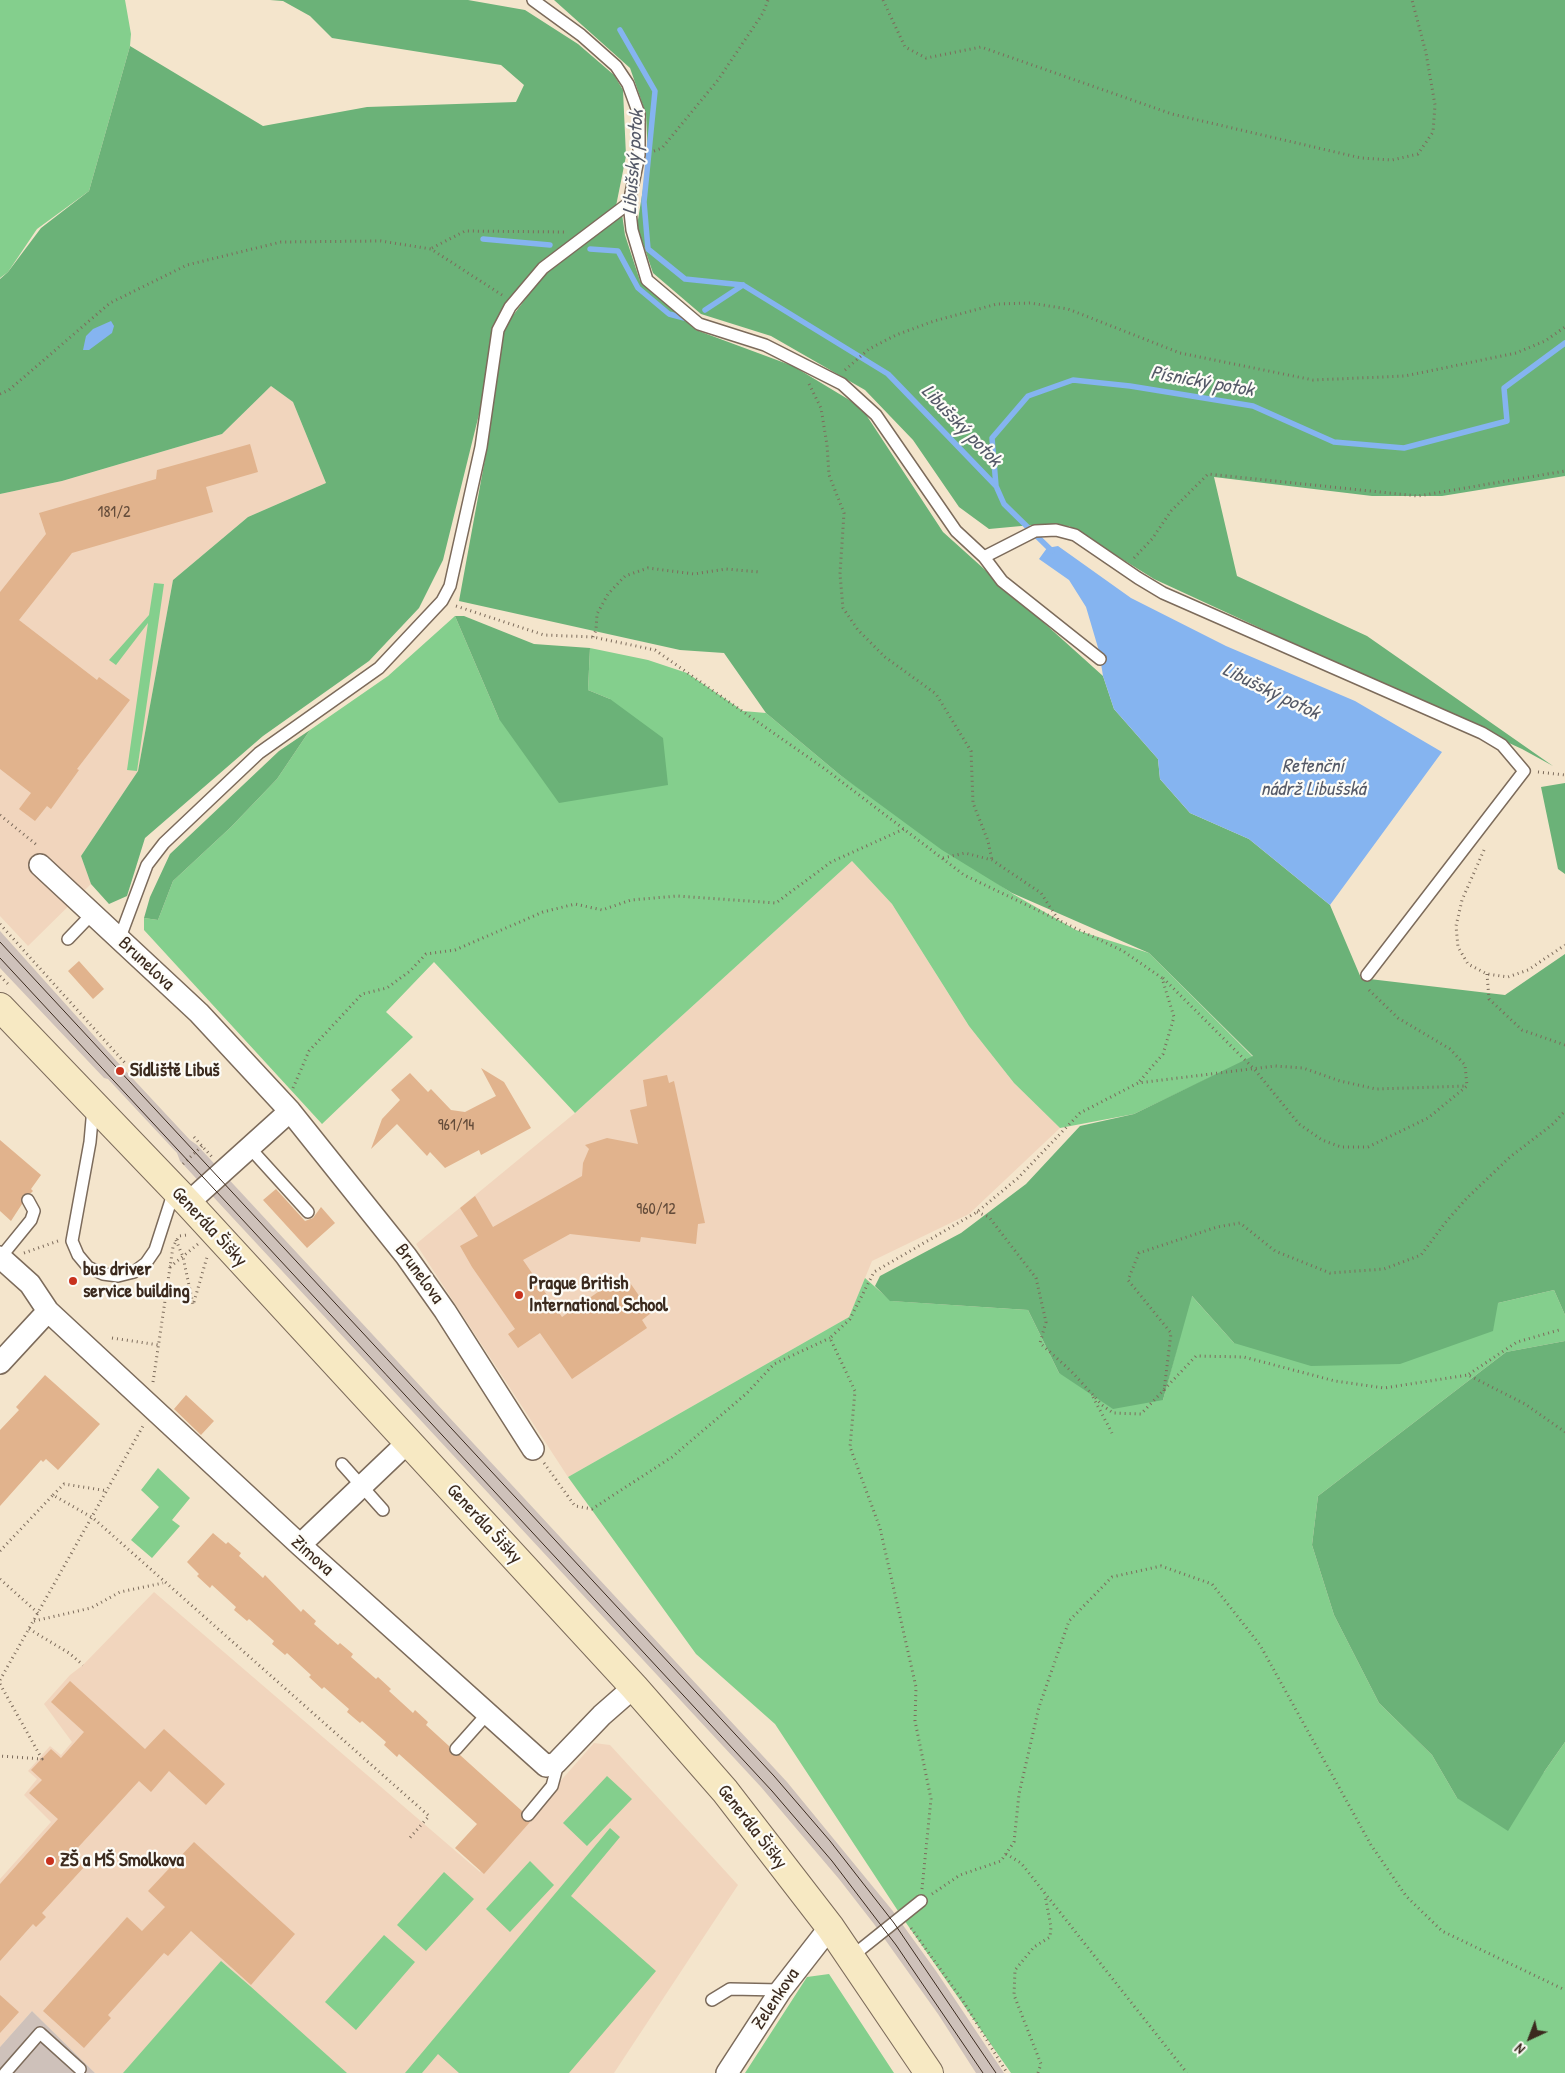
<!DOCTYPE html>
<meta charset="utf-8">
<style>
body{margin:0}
#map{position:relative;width:1565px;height:2073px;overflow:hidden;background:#f4e5cc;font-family:"Patrick Hand",sans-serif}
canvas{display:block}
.north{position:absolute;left:1505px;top:2013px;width:50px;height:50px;-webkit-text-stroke:4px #fdfcf7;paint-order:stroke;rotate:223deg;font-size:14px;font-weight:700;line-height:20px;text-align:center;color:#3b2a1e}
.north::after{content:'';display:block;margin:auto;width:18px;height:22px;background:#3b2a1e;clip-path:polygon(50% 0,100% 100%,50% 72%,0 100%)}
</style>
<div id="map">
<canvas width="1565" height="2073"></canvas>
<div class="north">N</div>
</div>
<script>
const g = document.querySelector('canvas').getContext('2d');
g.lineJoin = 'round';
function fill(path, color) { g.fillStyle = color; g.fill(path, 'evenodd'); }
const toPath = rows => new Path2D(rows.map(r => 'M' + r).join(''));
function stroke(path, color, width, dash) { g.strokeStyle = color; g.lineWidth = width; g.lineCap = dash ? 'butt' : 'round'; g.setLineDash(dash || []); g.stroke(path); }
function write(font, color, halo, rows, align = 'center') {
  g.font = font + ' "Patrick Hand",sans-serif'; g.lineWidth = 4.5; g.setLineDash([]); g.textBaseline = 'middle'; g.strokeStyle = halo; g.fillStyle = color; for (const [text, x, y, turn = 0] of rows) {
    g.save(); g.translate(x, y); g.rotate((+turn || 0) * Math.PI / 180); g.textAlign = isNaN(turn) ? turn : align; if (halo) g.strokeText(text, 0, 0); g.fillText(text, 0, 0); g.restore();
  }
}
fill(toPath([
 [271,386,293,402,326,483,248,517,173,580,138,771,81,856,91,884,28,946,0,916,0,494,62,481,222,434],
 [852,861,892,904,969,1026,1014,1083,1060,1128,969,1214,872,1261,849,1317,568,1477,416,1244,575,1113],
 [154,1592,480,1872,594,1743,610,1745,738,1885,614,2073,95,2073,32,2011,0,2047,0,1879,51,1822,24,1795,37,1779,28,1771,50,1746,61,1755,72,1742,44,1704,70,1675,83,1665]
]), '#f1d5bd');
fill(toPath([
 [0,931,122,1067,190,1140,197,1145,787,1782,892,1910,936,1971,1004,2073,976,2073,938,2014,874,1924,839,1879,761,1787,180,1161,177,1153,108,1079,104,1078,0,968],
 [32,2011,95,2073,0,2073,0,2047]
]), '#cec1ba');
fill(toPath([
 [0,0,125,0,131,34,130,46,89,191,37,229,8,272,0,278],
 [154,583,164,584,137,771,127,770,148,623,116,665,109,660,149,615],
 [455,616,499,719,610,699,588,690,590,648,648,660,687,673,743,711,766,713,840,775,1013,894,1076,930,1149,953,1253,1057,1134,1114,1060,1128,1014,1083,969,1026,892,904,852,861,575,1113,434,962,386,1012,413,1037,322,1124,144,930,144,918,158,920,173,881,231,827,277,779,310,730,388,676],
 [865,1278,891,1301,1028,1310,1059,1373,1163,1400,1191,1295,1234,1343,1498,1303,1554,1290,1565,1315,1565,1341,1506,1352,1318,1496,1312,1545,1334,1615,1379,1703,1432,1755,1457,1798,1544,1772,1565,1742,1565,2073,1011,2073,902,1917,775,1724,696,1654,568,1477,849,1317],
 [158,1468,190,1498,172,1520,180,1526,152,1558,131,1540,159,1507,141,1490],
 [607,1776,632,1799,587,1846,563,1823],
 [610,1828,620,1837,571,1896,656,1971,569,2073,459,2073,438,2054,422,2073,405,2073],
 [530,1861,554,1885,510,1932,486,1909],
 [444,1872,474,1899,426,1951,397,1925],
 [384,1935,415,1962,356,2030,325,2002],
 [221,1961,250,1986,347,2073,123,2073],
 [829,1974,894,2073,745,2073,807,1977]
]), '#84cf8d');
fill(toPath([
 [270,0,468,0,525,10,578,44,614,75,623,90,626,156,616,206,550,255,497,325,482,402,443,560,419,608,369,661,263,736,145,838,127,896,109,904,91,884,81,856,138,771,173,580,248,517,326,483,293,402,271,386,222,434,62,481,0,494,0,279,8,272,41,228,89,191,130,46,263,126,367,107,516,102,524,85,501,65,332,38,310,16,283,1],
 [554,0,1565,0,1565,476,1442,496,1372,496,1214,477,1237,576,1367,636,1553,766,1522,749,1154,579,1069,526,1032,525,989,529,959,507,913,440,865,390,771,336,701,314,653,273,637,226,648,158,646,114,630,68],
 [622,214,625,235,640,281,696,330,793,366,861,407,943,532,1103,676,1114,709,1158,759,1160,779,1190,813,1249,839,1330,905,1361,978,1505,995,1565,954,1565,1315,1554,1290,1498,1303,1493,1331,1400,1364,1311,1366,1234,1343,1192,1296,1163,1400,1113,1409,1059,1373,1028,1310,890,1301,875,1286,880,1276,961,1233,1026,1184,1080,1126,1134,1114,1253,1056,1149,953,1012,893,942,850,840,775,766,713,724,653,680,650,459,601,487,448,502,330,548,269],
 [455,616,464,616,534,644,590,648,588,690,610,699,663,738,668,785,559,803,499,719],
 [310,730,277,779,231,827,173,881,158,920,144,918,150,897,170,854,279,751],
 [1565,783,1565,874,1558,869,1541,787],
 [1565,1341,1565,1742,1544,1772,1508,1831,1457,1798,1432,1755,1379,1703,1334,1615,1312,1545,1318,1496,1506,1352]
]), '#6bb278');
fill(toPath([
 [111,321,114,326,112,333,89,350,83,350,86,336,93,329],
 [1058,546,1131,598,1226,646,1355,701,1442,752,1330,905,1249,839,1190,813,1160,779,1158,759,1114,709,1103,676,1099,651,1086,607,1069,580,1039,559,1047,548]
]), '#85b4f0');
stroke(toPath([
 [620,30,655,91,644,202,648,249,685,279,743,285,888,374,996,486,1004,504,1052,551],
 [483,239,550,245],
 [590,249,618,251,638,288,669,314,688,319],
 [705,310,743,285],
 [996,486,992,438,1028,396,1073,380,1130,386,1253,406,1334,442,1404,448,1507,421,1504,388,1565,343]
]), '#85b4f0', 5.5);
fill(toPath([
 [250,444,258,472,206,487,213,512,72,553,19,620,97,680,99,677,130,700,77,769,79,770,51,809,47,806,35,821,19,809,31,793,0,769,0,592,46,534,39,513,156,479,157,470],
 [79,961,104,989,93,999,68,971],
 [481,1068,504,1082,531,1128,481,1155,479,1150,445,1168,430,1152,427,1156,397,1124,371,1149,382,1119,400,1100,391,1090,410,1073,428,1092,431,1089,451,1110,465,1112,496,1096],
 [667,1075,669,1083,674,1081,705,1223,698,1224,696,1244,641,1237,640,1242,570,1234,523,1260,562,1317,614,1281,617,1284,626,1277,651,1313,642,1320,647,1328,572,1379,540,1333,518,1348,508,1334,515,1329,472,1267,460,1246,478,1236,460,1208,475,1196,493,1227,582,1176,583,1163,589,1149,585,1145,607,1138,638,1144,630,1110,647,1106,643,1080],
 [0,1140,41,1175,31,1189,33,1191,31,1193,22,1196,22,1204,11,1221,0,1211],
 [276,1189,305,1221,313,1218,321,1207,335,1223,307,1248,263,1200],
 [45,1375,100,1424,58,1470,46,1459,43,1462,41,1460,0,1506,0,1430,19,1410,16,1407],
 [186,1395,214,1421,201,1435,174,1409],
 [213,1533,226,1544,228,1542,241,1553,239,1556,263,1578,265,1575,301,1612,303,1609,316,1621,314,1624,338,1645,340,1643,353,1654,351,1657,376,1679,378,1677,391,1689,389,1691,413,1713,415,1710,428,1722,426,1725,449,1746,451,1754,460,1755,522,1811,523,1820,530,1822,484,1874,455,1848,477,1824,399,1754,397,1757,384,1745,386,1742,362,1721,360,1723,347,1712,349,1709,324,1687,322,1689,309,1677,311,1675,287,1653,285,1655,272,1644,274,1641,249,1619,247,1621,234,1610,236,1607,212,1585,210,1588,197,1576,199,1574,187,1562],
 [70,1681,145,1749,164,1729,225,1784,206,1805,169,1771,151,1792,139,1781,72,1854,85,1866,42,1913,46,1917,36,1927,33,1924,0,1961,0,1884,58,1819,29,1793,42,1780,31,1770,51,1749,61,1758,84,1732,51,1702],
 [194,1842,295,1934,251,1985,191,1931,168,1956,164,1953,108,2015,111,2018,84,2048,43,2011,127,1917,142,1931,165,1907,148,1891],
 [0,1995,19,2012,0,2033]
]), '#e1b38d');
const service = toPath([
 [533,0,581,35,616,66,628,84,639,114,639,155,629,203,632,230,647,280,699,324,765,345,842,384,876,415,956,531,984,557,1035,531,1056,530,1075,535,1138,578,1163,593,1482,733,1502,745,1524,771,1367,975],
 [984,557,1002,581,1100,659],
 [68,939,92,914],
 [119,940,147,865,164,843,259,753,379,668,442,601,450,586,481,447,498,330,510,307,543,268,629,203],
 [93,1108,90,1142,72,1241,78,1255,88,1267,103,1274,118,1276,134,1272,146,1263,155,1250,174,1191],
 [249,1147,308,1212],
 [0,1258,31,1220,34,1211,28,1200],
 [342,1464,383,1510],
 [456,1749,488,1713],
 [528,1815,552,1786,556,1771,556,1763],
 [851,1957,921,1901],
 [712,2000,730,1989,781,1990],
 [5,2073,40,2033,80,2069]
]);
const minor = toPath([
 [40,865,199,1013,290,1111,406,1256,445,1311,533,1449],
 [188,1203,290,1111],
 [0,1257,30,1284,48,1311,300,1545,546,1766,556,1763,602,1715,634,1687],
 [0,1363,48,1311],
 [300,1545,408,1442],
 [727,2073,781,1990,830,1927]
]);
const secondary = toPath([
 [0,1007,188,1203,634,1687,725,1791,830,1927,929,2073]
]);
stroke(service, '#7c6b5b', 14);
stroke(minor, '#7c6b5b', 24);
stroke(secondary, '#7c6b5b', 30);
stroke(toPath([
 [883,0,905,47,926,58,981,47,1172,114,1361,158,1392,160,1418,154,1433,132,1435,105,1426,53,1412,0],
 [654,151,662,148,718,80,763,13,768,0],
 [432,248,465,231,566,232],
 [845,370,869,349,896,335,934,321,997,304,1030,303,1068,309,1180,353,1313,380,1405,376,1516,353,1545,341,1565,327],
 [809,384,821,408,827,445,829,475,844,513,840,574,843,608,858,630,885,657,936,694,971,751,973,803,988,841,992,860],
 [0,394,9,390,110,303,187,265,281,242,381,241,431,249,502,295],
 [1134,558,1152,539,1171,511,1208,474,1418,496,1565,471],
 [456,606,544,635,593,637,655,650,825,769,964,875,1123,951,1162,978,1174,1017,1163,1054,1138,1083],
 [593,637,596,630,597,614,608,594,625,576,648,568,694,574,726,569,759,572],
 [1538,772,1565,775],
 [0,815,38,846],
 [1484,850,1462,900,1456,926,1458,947,1468,964,1487,974,1508,977,1528,970,1565,945],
 [943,858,965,853,992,860,1041,893,1059,921],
 [0,924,125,1063],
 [1487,974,1489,999,1522,1030,1565,1045],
 [0,976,10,986],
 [1163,978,1255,1070,1299,1124,1322,1140,1341,1147,1368,1147,1428,1118,1467,1086,1465,1065,1450,1049,1398,1018,1369,990],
 [293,1088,309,1051,362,994,387,988,410,971,426,954,455,950,543,912,575,904,602,910,631,900,677,896,776,903,831,862,904,829],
 [194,1137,212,1157],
 [183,1164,202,1146],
 [977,1212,989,1217,1036,1278,1046,1322,1040,1343,1071,1371,1102,1405,1113,1413,1141,1414,1196,1356,1244,1357,1335,1381,1384,1388,1468,1375,1525,1404,1565,1432],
 [176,1240,183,1257,193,1304],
 [24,1253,58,1241],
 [170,1267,198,1244],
 [194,1302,207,1257],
 [112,1338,159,1345],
 [1469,1374,1517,1342,1559,1330],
 [153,1382,173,1247,179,1236,187,1235],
 [1164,1391,1171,1333,1128,1280,1139,1253,1217,1227,1240,1223,1275,1251,1330,1273,1384,1269,1421,1255,1445,1223,1467,1198,1510,1157,1553,1124,1565,1111],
 [1093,1397,1112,1433],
 [544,1463,575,1506,592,1509,672,1457,747,1393,774,1364,830,1338],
 [53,1495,64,1484,108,1491],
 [0,1551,53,1495,93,1518,429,1816,408,1840],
 [0,1579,38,1613],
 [34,1621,91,1608,120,1592,163,1583],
 [29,1629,69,1653,83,1665],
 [0,1680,143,1426],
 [0,1684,42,1759,0,1756],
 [1006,1854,1021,1863,1187,2073],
 [922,1889,931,1799,915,1721,916,1687,880,1528,850,1447,855,1391,830,1338,850,1319,874,1272,977,1212,1018,1178,1080,1113,1138,1083,1275,1066,1303,1068,1340,1081,1376,1089,1467,1086],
 [932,1894,960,1875,1001,1861,1014,1842,1019,1794,1039,1707,1069,1621,1112,1577,1161,1566,1212,1584,1260,1645,1371,1845,1406,1896,1442,1931,1565,1990],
 [911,1928,963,2001,1007,2073],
 [1038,2073,1041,2064,1014,1995,1015,1970,1034,1947,1050,1937,1051,1927,1045,1895]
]), '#7c6b5b', 3, [1, 4]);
stroke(service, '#fff', 11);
stroke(minor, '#fff', 21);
stroke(secondary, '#f7e9c3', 28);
stroke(toPath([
 [0,942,774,1776,830,1841,894,1923,996,2073],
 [0,958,772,1791,832,1861,896,1945,983,2073]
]), '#3b2a1e', 1);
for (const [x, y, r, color] of [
 [120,1071,5,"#c8321e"],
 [73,1281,5,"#c8321e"],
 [519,1295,5,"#c8321e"],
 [50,1861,5,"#c8321e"]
]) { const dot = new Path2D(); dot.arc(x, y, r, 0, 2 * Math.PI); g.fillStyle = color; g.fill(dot); stroke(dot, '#fdfcf7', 2); }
write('16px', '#644c3a', null, [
 ["181/2",114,513],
 ["961/14",456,1126],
 ["960/12",656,1210]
]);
write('19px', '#3b2a1e', '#fdfcf7', [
 ["Brunelova",146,964,43],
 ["Generála Šišky",209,1227,47],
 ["Brunelova",419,1274,54],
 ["Generála Šišky",484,1524,47],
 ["Zimova",312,1556,42],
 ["Generála Šišky",752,1827,52],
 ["Zelenkova",776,1999,-56]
]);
write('bold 19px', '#3b2a1e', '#fdfcf7', [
 ["Sídliště Libuš",130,1071],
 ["bus driver",83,1270],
 ["service building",83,1292],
 ["Prague British",529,1284],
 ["International School",529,1306],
 ["ZŠ a MŠ Smolkova",60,1861]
], 'left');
write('italic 20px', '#555a68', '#fdfcf7', [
 ["Libušský potok",634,162,-86],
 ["Písnický potok",1202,382,10],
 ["Libušský potok",961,426,46],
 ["Libušský potok",1271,692,26],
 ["Retenční",1313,767],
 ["nádrž Libušská",1313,790]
]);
</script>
